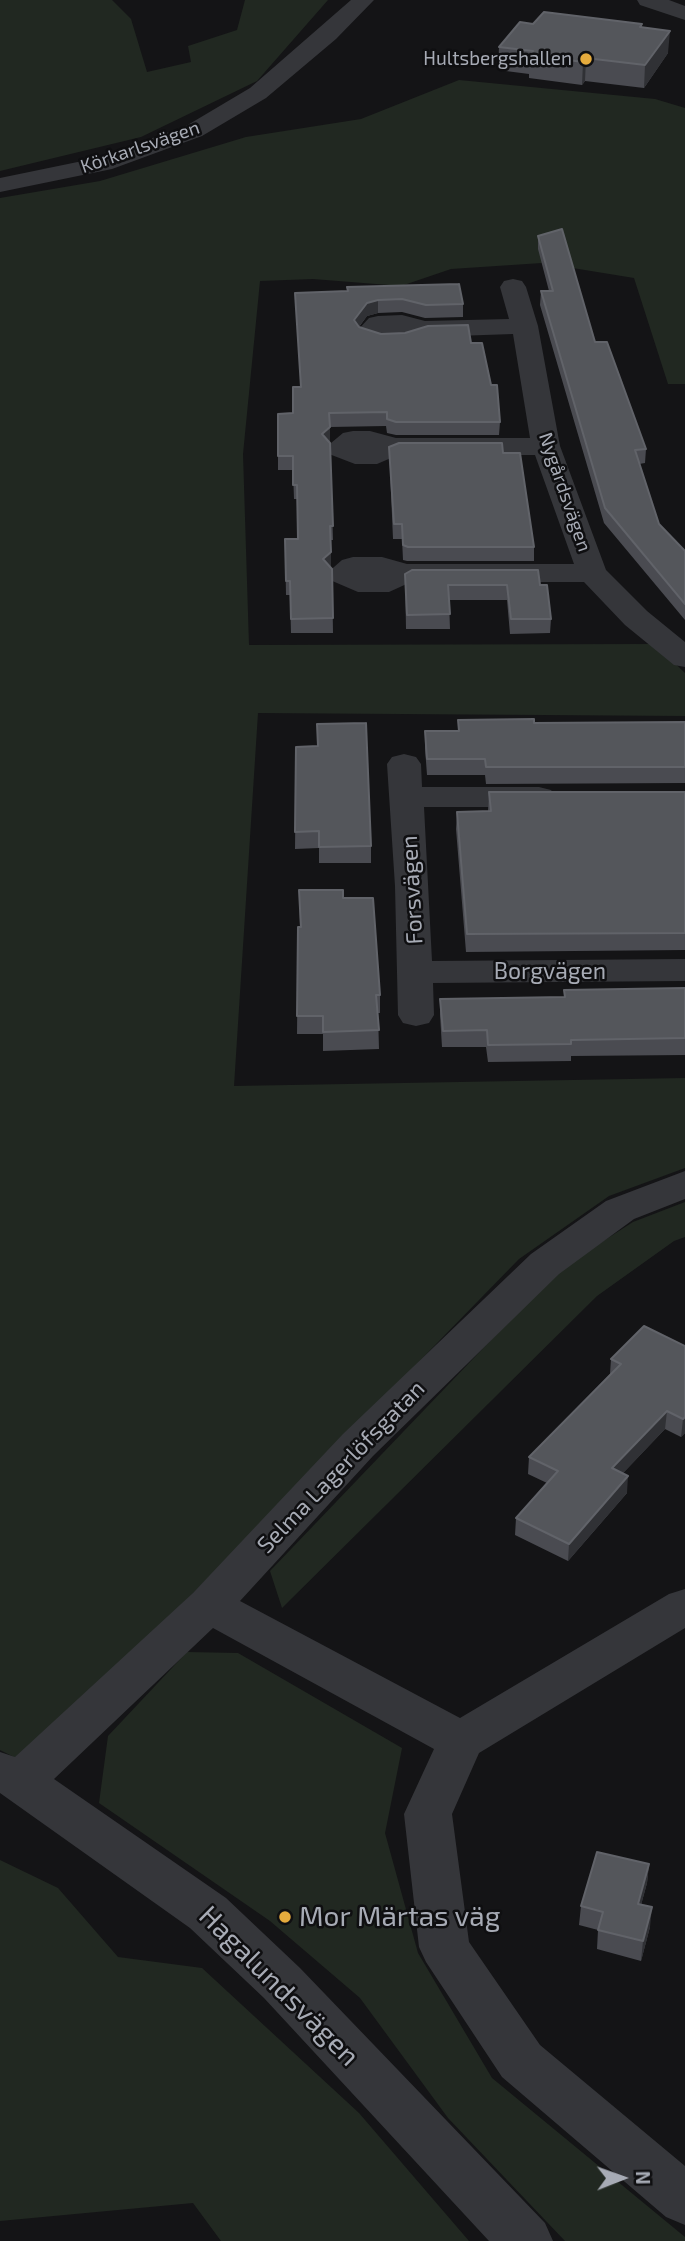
<!DOCTYPE html>
<meta charset="utf-8">
<style>
body{margin:0}
#map{position:relative;width:685px;height:2241px;overflow:hidden;background:#141416;font-family:"Exo 2",sans-serif}
canvas{display:block}
.north{position:absolute;left:587px;top:2143px;width:70px;height:70px;-webkit-text-stroke:5px #0f0f11;paint-order:stroke;rotate:89deg;font-size:19px;font-weight:700;line-height:28px;text-align:center;color:#a7abb5}
.north::after{content:'';display:block;margin:auto;width:24px;height:32px;background:#a7abb5;clip-path:polygon(50% 0,100% 100%,50% 72%,0 100%)}
</style>
<div id="map">
<canvas width="685" height="2241"></canvas>
<div class="north">N</div>
</div>
<script>
const g = document.querySelector('canvas').getContext('2d');
g.lineJoin = 'round';
function fill(path, color) { g.fillStyle = color; g.fill(path, 'evenodd'); }
const toPath = rows => new Path2D(rows.map(r => 'M' + r).join(''));
function stroke(path, color, width, dash) { g.strokeStyle = color; g.lineWidth = width; g.lineCap = dash ? 'butt' : 'round'; g.setLineDash(dash || []); g.stroke(path); }
function write(font, color, halo, rows, align = 'center') {
  g.font = font + ' "Exo 2",sans-serif'; g.lineWidth = 5; g.setLineDash([]); g.textBaseline = 'middle'; g.strokeStyle = halo; g.fillStyle = color; for (const [text, x, y, turn = 0] of rows) {
    g.save(); g.translate(x, y); g.rotate((+turn || 0) * Math.PI / 180); g.textAlign = isNaN(turn) ? turn : align; if (halo) g.strokeText(text, 0, 0); g.fillText(text, 0, 0); g.restore();
  }
}
fill(toPath([
 [0,0,112,0,131,19,147,72,191,62,188,46,237,30,245,0,328,0,257,81,141,137,0,171],
 [459,80,655,99,685,108,685,384,668,384,634,278,542,263,451,269,401,286,313,279,260,281,243,454,249,645,655,644,685,673,685,716,258,713,234,1086,685,1078,685,1168,609,1196,519,1259,128,1660,16,1758,0,1750,0,198,100,181,246,137,361,119],
 [685,1202,685,1237,674,1241,597,1296,282,1608,270,1571,558,1270,633,1222],
 [187,1652,238,1653,402,1748,385,1833,418,1953,492,2078,685,2237,685,2241,565,2241,448,2118,360,1998,270,1921,99,1803,108,1736],
 [0,1860,58,1888,118,1957,202,1968,359,2113,469,2241,221,2241,193,2203,0,2221]
]), '#212821');
fill(toPath([
 [351,0,374,0,336,39,266,98,202,136,112,169,0,192,0,178,97,158,186,126,250,88,351,0],
 [637,0,669,0,685,6,685,20,640,5,637,0],
 [513,279,522,281,526,287,538,326,560,446,606,570,647,611,685,642,685,667,674,665,625,625,584,582,411,582,389,592,358,592,330,580,326,574,342,560,353,557,382,557,407,564,574,564,535,455,398,455,377,464,355,464,329,454,325,448,343,433,353,431,370,431,396,438,530,438,513,334,427,337,404,344,381,345,360,338,356,332,369,318,378,316,402,315,425,321,509,319,500,287,504,281,513,279],
 [404,754,416,757,421,764,422,787,539,787,551,790,556,797,551,804,539,807,424,807,432,961,685,959,685,981,433,983,434,1015,429,1023,416,1026,403,1023,398,1015,395,886,387,764,392,757,404,754],
 [685,1171,685,1199,634,1219,559,1274,373,1456,240,1601,460,1718,669,1594,685,1589,685,1628,479,1753,452,1814,469,1942,540,2045,685,2166,685,2225,666,2217,502,2077,426,1962,419,1947,404,1814,434,1749,213,1628,54,1779,226,1898,300,1968,545,2223,553,2241,489,2241,264,1998,190,1928,0,1793,0,1752,15,1757,193,1593,343,1434,531,1254,606,1201,685,1171]
]), '#35363a');
fill(toPath([
 [533,24,642,24,642,27,668,53,644,88,585,81,582,85,529,78,529,74,498,70,499,47],
 [538,236,595,342,646,449,645,463,639,464,659,524,685,551,685,620,604,523,540,305,541,291,549,291,538,249],
 [347,287,463,304,463,317,425,318,402,312,378,313,367,316,359,327,381,334,471,343,500,422,499,435,396,435,387,433,386,426,330,427,330,441,329,442,330,443,333,540,331,540,331,566,330,567,332,569,333,633,291,633,290,595,286,595,285,539,298,539,297,499,294,499,293,470,278,470,278,414,293,413,301,387,295,293,347,291],
 [389,447,503,453,534,547,534,561,407,561,403,560,402,539,393,539],
 [405,574,540,585,551,619,550,633,510,634,507,600,449,600,450,629,406,629],
 [458,720,534,723,685,722,685,783,486,784,485,775,427,775,425,748,425,731,458,731],
 [296,747,371,846,371,863,319,863,319,848,295,849],
 [489,792,685,792,685,950,466,952,456,829,457,812,488,811],
 [299,890,343,898,380,995,380,1013,378,1013,379,1049,323,1051,323,1034,297,1034,298,927,300,927],
 [685,988,685,1055,571,1056,571,1061,488,1062,486,1047,442,1047,440,1015,440,999,564,997,564,990],
 [685,1346,685,1433,681,1437,665,1429,623,1473,627,1493,568,1561,515,1535,516,1518,547,1483,528,1474,529,1457,610,1374,611,1359],
 [649,1864,647,1883,641,1905,650,1927,641,1961,597,1949,598,1930,579,1925,581,1906]
]), '#4a4b51');
fill(toPath([
 [670,31,668,53,644,88,645,65],
 [586,58,585,81,582,85,583,62],
 [378,300,378,313,367,316,354,333,354,320,367,303],
 [330,427,330,441,322,448,322,434],
 [331,552,331,566,323,574,323,559],
 [667,1411,665,1429,611,1486,612,1468],
 [685,1417,685,1433,681,1437,683,1419],
 [628,1476,627,1493,568,1561,569,1544],
 [649,1864,647,1883,636,1923,638,1904],
 [652,1907,650,1927,641,1961,643,1941]
]), '#303135');
const building = toPath([
 [544,12,642,24,640,27,670,31,645,65,586,58,583,62,530,55,533,51,499,47,520,22,533,24,544,12],
 [562,229,595,342,607,342,646,449,635,450,659,524,685,551,685,604,605,508,541,291,553,291,538,236,562,229],
 [459,284,463,304,426,305,402,299,378,300,367,303,354,320,359,327,381,334,405,333,428,326,468,325,471,343,482,343,491,385,497,385,500,422,396,422,387,419,387,412,329,413,330,427,322,434,330,443,333,526,330,526,331,552,323,559,332,569,333,618,291,619,290,581,286,581,285,539,298,539,297,485,293,485,293,456,278,456,278,414,293,413,293,387,301,387,295,293,348,291,347,287,459,284],
 [399,443,502,443,503,453,520,453,534,547,408,547,403,545,402,524,394,524,389,447,399,443],
 [412,570,538,570,540,585,547,585,551,619,511,619,507,585,448,585,450,614,407,615,405,574,412,570],
 [534,719,534,723,685,722,685,767,486,767,485,759,427,759,425,731,459,731,458,720,534,719],
 [366,723,371,846,319,847,319,831,295,832,296,747,318,746,317,724,366,723],
 [489,792,685,792,685,933,467,934,457,812,491,811,489,792],
 [299,890,343,890,343,898,373,898,380,995,376,995,379,1030,323,1032,323,1016,297,1016,298,927,301,927,299,890],
 [685,988,685,1038,571,1040,571,1044,488,1045,487,1030,443,1031,440,999,565,997,564,990,685,988],
 [644,1326,685,1346,685,1417,683,1419,667,1411,612,1468,628,1476,569,1544,516,1518,558,1471,529,1457,621,1364,611,1359,644,1326],
 [597,1852,649,1864,638,1904,652,1907,643,1941,598,1930,603,1912,581,1906,597,1852]
]);
fill(building, '#54565b');
stroke(building, '#616369', 2);
for (const [x, y, r, color] of [
 [586,59,7,"#e5ab3d"],
 [285,1917,7,"#e5ab3d"]
]) { const dot = new Path2D(); dot.arc(x, y, r, 0, 2 * Math.PI); g.fillStyle = color; g.fill(dot); stroke(dot, '#0f0f11', 2.5); }
write('19px', '#a7abb5', '#0f0f11', [
 ["Hultsbergshallen",572,59]
], 'right');
write('19px', '#a7abb5', '#0f0f11', [
 ["Körkarlsvägen",140,147,-19],
 ["Nygårdsvägen",565,492,71]
]);
write('23px', '#a7abb5', '#0f0f11', [
 ["Forsvägen",412,890,-93],
 ["Borgvägen",550,971],
 ["Selma Lagerlöfsgatan",341,1467,-46]
]);
write('28px', '#a7abb5', '#0f0f11', [
 ["Mor Märtas väg",299,1917]
], 'left');
write('28px', '#a7abb5', '#0f0f11', [
 ["Hagalundsvägen",279,1986,45]
]);
</script>
